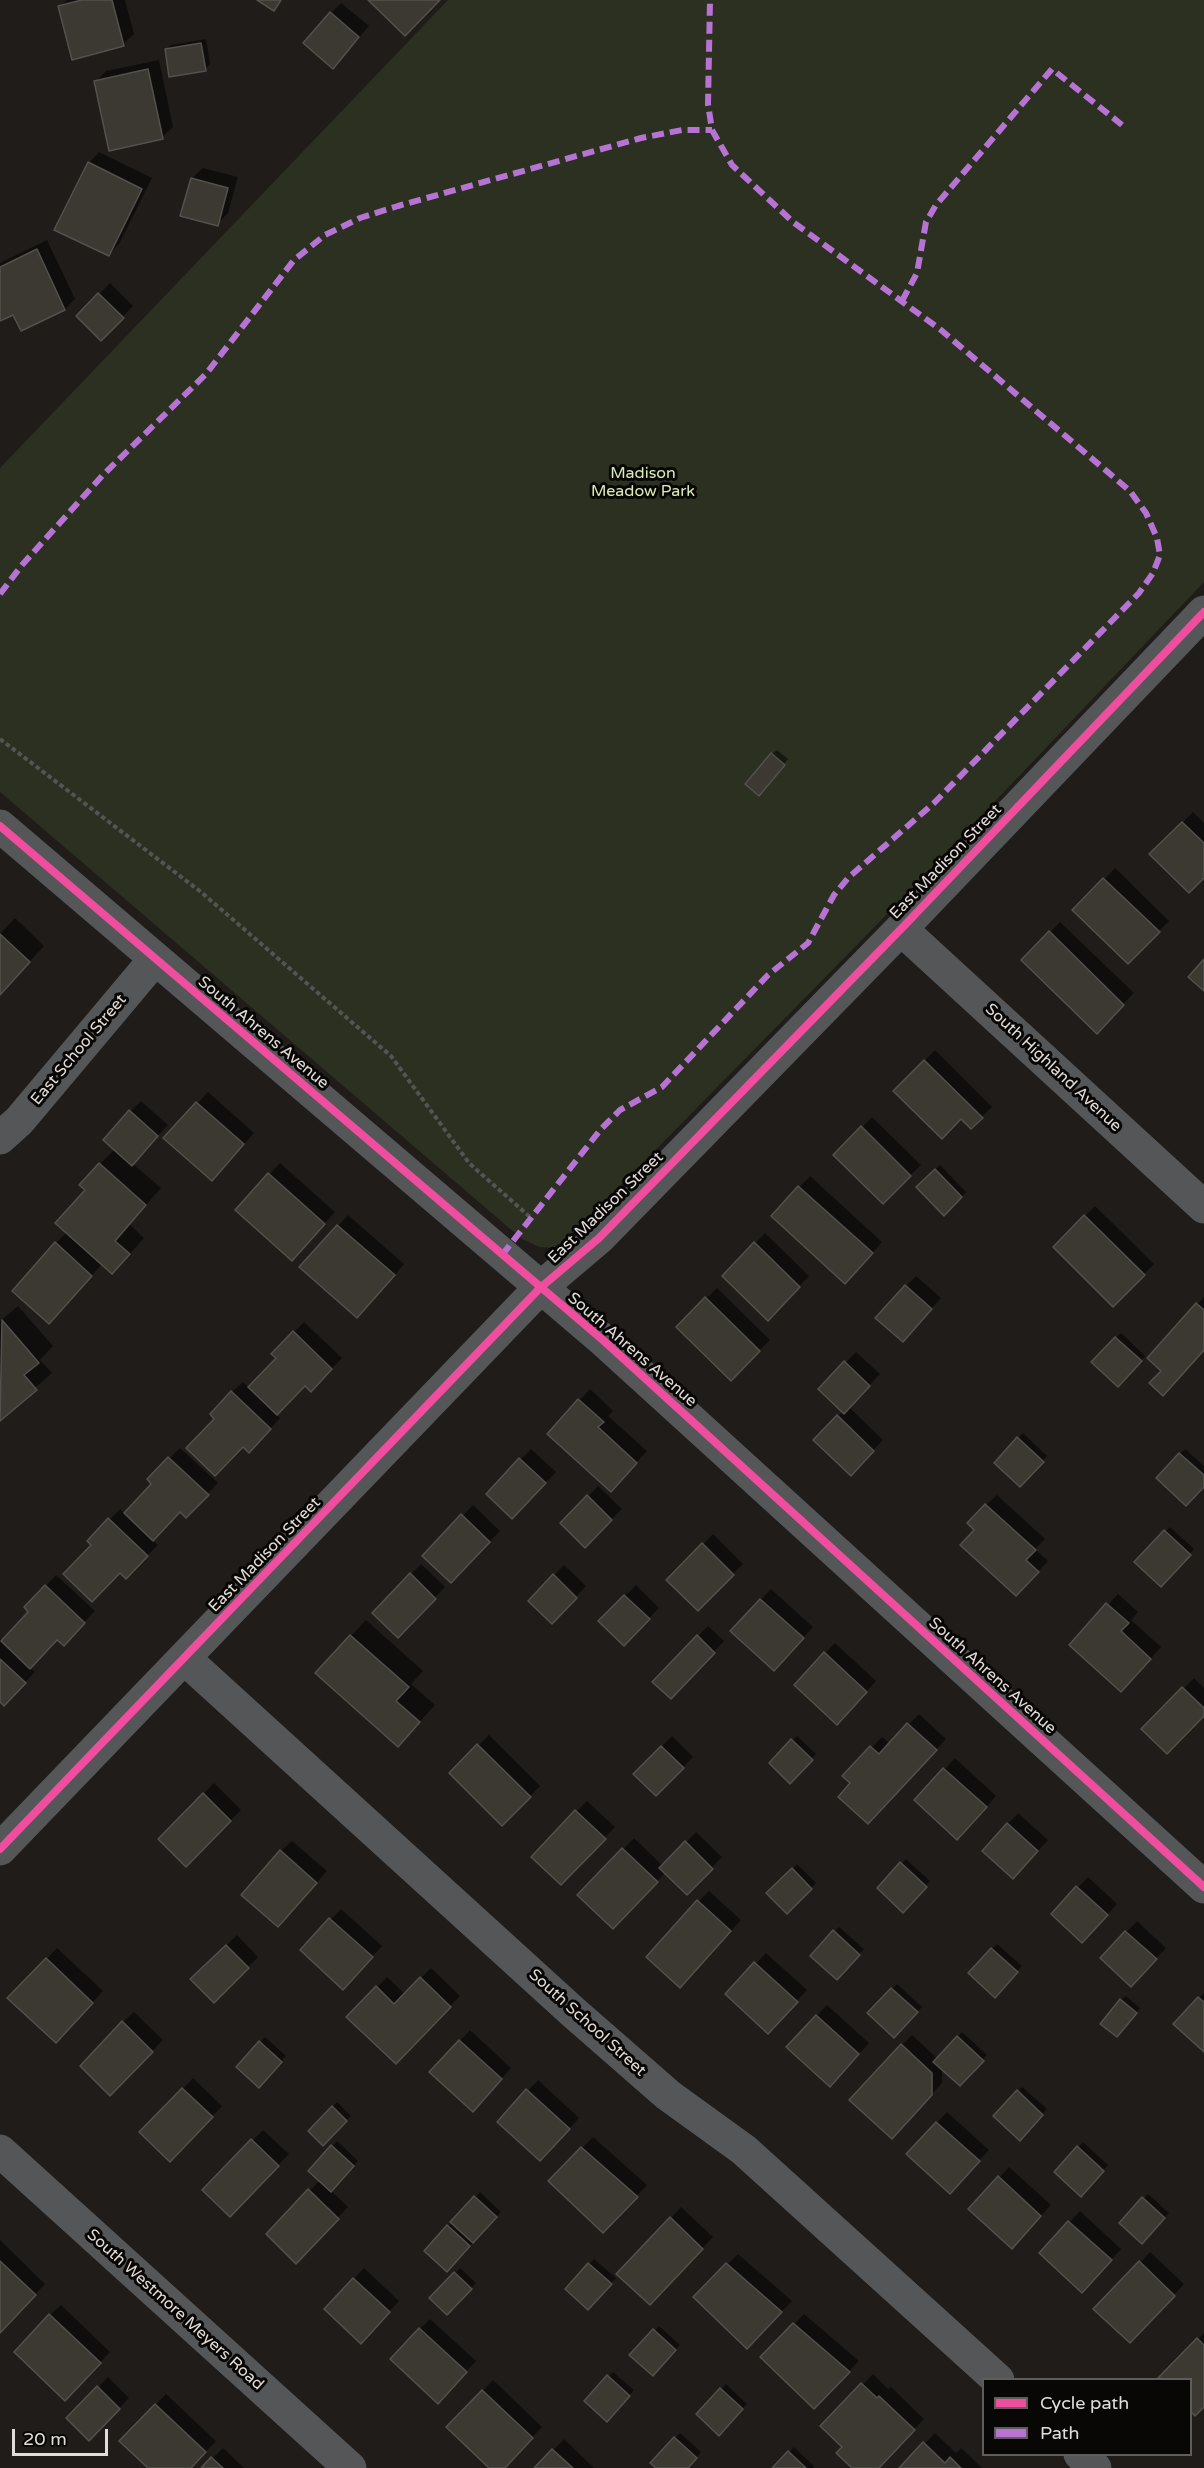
<!DOCTYPE html>
<style>
body{margin:0}
#map{position:relative;width:1204px;height:2468px;overflow:hidden;background:#1f1c19;font-family:"Varela Round",sans-serif}
canvas{display:block}
.legend{position:absolute;left:982px;top:2378px;width:210px;height:78px;box-sizing:border-box;background:#090705;border:2px solid #5f5d5a;margin:0;padding:8px 10px;list-style:none;font-size:18px;color:#e1ddda}
.legend li{display:flex;align-items:center;gap:12px;height:30px}
.legend b{width:30px;border:2px solid #5f5d5a}
.scale{position:absolute;left:12px;top:2429px;width:96px;height:27px;box-sizing:border-box;border:3px solid #e1ddda;border-top:0;padding-left:8px;font-size:18px;line-height:21px;white-space:nowrap;color:#e1ddda;-webkit-text-stroke:4px #090705;paint-order:stroke}
</style>
<div id="map">
<canvas width="1204" height="2468"></canvas>
<ul class="legend">
<li><b style="height:8px;background:#ef4d9e"></b>Cycle path</li>
<li><b style="height:8px;background:#b673d3"></b>Path</li>
</ul>
<div class="scale">20 m</div>
</div>
<script>
const g = document.querySelector('canvas').getContext('2d');
g.lineJoin = 'round';
function fill(path, color) { g.fillStyle = color; g.fill(path, 'evenodd'); }
const toPath = rows => new Path2D(rows.map(r => 'M' + r).join(''));
function stroke(path, color, width, dash) { g.strokeStyle = color; g.lineWidth = width; g.lineCap = dash ? 'butt' : 'round'; g.setLineDash(dash || []); g.stroke(path); }
function write(font, color, halo, rows, align = 'center') {
  g.font = font + ' "Varela Round",sans-serif'; g.lineWidth = 6; g.setLineDash([]); g.textBaseline = 'middle'; g.strokeStyle = halo; g.fillStyle = color; for (const [text, x, y, turn = 0] of rows) {
    g.save(); g.translate(x, y); g.rotate((+turn || 0) * Math.PI / 180); g.textAlign = isNaN(turn) ? turn : align; if (halo) g.strokeText(text, 0, 0); g.fillText(text, 0, 0); g.restore();
  }
}
fill(toPath([
 [448,0,1204,0,1204,582,901,900,574,1233,555,1248,539,1247,522,1239,0,792,0,468]
]), '#2c3020');
fill(toPath([
 [67,0,125,0,134,34,123,44,60,7],
 [341,3,369,26,333,67,331,13],
 [206,39,210,64,205,69,166,50,171,45],
 [159,60,173,127,162,137,96,82,106,71],
 [99,152,152,178,119,244,109,255,89,163],
 [203,168,238,177,228,213,217,224,192,178],
 [47,240,75,299,65,309,22,329,14,313,0,319,0,263],
 [110,283,133,306,101,339,78,316],
 [777,750,788,759,764,789,772,754],
 [1193,812,1204,823,1204,876,1151,854],
 [1115,868,1169,921,1128,962,1074,910],
 [15,918,44,946,0,994,0,934],
 [1060,922,1134,993,1097,1031,1023,960],
 [935,1050,992,1107,971,1127,961,1117,895,1091],
 [208,1092,254,1133,222,1169,166,1138],
 [141,1101,168,1125,132,1163,161,1188,129,1224,144,1238,128,1256,102,1264,60,1312,56,1243,67,1232,100,1164,115,1149,131,1111],
 [872,1117,921,1165,883,1202,835,1155],
 [280,1163,335,1212,302,1248,237,1209],
 [940,1165,966,1192,944,1214,918,1187],
 [810,1176,882,1242,856,1271,773,1216],
 [1095,1206,1154,1264,1113,1305,1055,1247],
 [348,1215,404,1264,368,1306,301,1267],
 [765,1233,809,1276,768,1319,724,1276],
 [916,1276,941,1298,913,1330,906,1286],
 [717,1288,770,1340,731,1379,678,1327],
 [1204,1297,1204,1349,1163,1371,1149,1358],
 [18,1306,53,1346,40,1360,52,1373,0,1419,0,1321],
 [304,1322,342,1358,321,1380,305,1384,276,1414,280,1418,260,1440,216,1419,232,1392,243,1382,249,1388,278,1358,294,1332],
 [1121,1333,1145,1356,1118,1385,1093,1362],
 [856,1352,880,1374,849,1407,883,1440,861,1463,815,1440,843,1411,820,1389],
 [590,1389,613,1411,608,1416,647,1451,621,1479,549,1434],
 [1023,1433,1047,1456,1020,1485,996,1463],
 [180,1448,218,1483,186,1516,181,1510,152,1540,158,1545,126,1577,89,1541,120,1509,125,1514,153,1484,149,1479],
 [531,1449,556,1472,512,1517,488,1494],
 [1185,1449,1204,1466,1204,1485,1158,1478],
 [598,1486,622,1509,585,1545,562,1523],
 [997,1495,1045,1539,1035,1549,1048,1561,1026,1584,986,1505],
 [473,1505,500,1531,451,1581,424,1556],
 [1170,1527,1194,1549,1161,1585,1136,1562],
 [713,1534,743,1564,698,1609,668,1580],
 [421,1564,445,1587,398,1636,374,1612],
 [564,1565,586,1586,552,1622,530,1601],
 [56,1575,95,1611,63,1644,57,1638,30,1667,35,1672,4,1704,0,1700,0,1639,3,1641,31,1612,26,1607],
 [636,1585,659,1608,624,1644,600,1621],
 [771,1589,813,1627,784,1658,732,1631],
 [1118,1594,1138,1612,1131,1620,1161,1647,1132,1680,1071,1645],
 [366,1620,423,1671,411,1684,435,1705,413,1729,317,1673],
 [708,1626,724,1641,681,1687,698,1636],
 [835,1643,876,1681,848,1712,825,1653],
 [1194,1678,1204,1688,1204,1714,1144,1729],
 [919,1714,946,1739,879,1812,844,1776,882,1737,890,1744],
 [489,1735,540,1786,502,1824,451,1773],
 [672,1736,693,1757,656,1794,635,1774],
 [797,1736,816,1754,790,1781,771,1763],
 [955,1758,996,1796,968,1827,916,1800],
 [214,1783,241,1810,186,1865,160,1839],
 [587,1801,615,1827,561,1883,533,1856],
 [1018,1813,1048,1840,1023,1867,984,1850],
 [696,1832,722,1857,687,1893,666,1872,624,1917,579,1895,634,1838,663,1866],
 [292,1841,327,1871,288,1915,281,1851],
 [906,1859,930,1881,903,1910,879,1888],
 [797,1864,816,1883,787,1912,769,1893],
 [1088,1877,1117,1904,1093,1930,1053,1914],
 [709,1891,741,1920,690,1975,699,1901],
 [341,1909,382,1946,353,1978,302,1950],
 [1137,1921,1166,1948,1142,1974,1102,1958],
 [839,1927,864,1949,837,1978,812,1956],
 [237,1935,258,1957,214,2001,192,1979],
 [997,1944,1022,1966,995,1996,970,1973],
 [57,1948,103,1991,66,2031,9,1998],
 [766,1953,807,1990,778,2022,727,1994],
 [431,1968,460,1996,396,2062,349,2017,387,1977,405,1994],
 [897,1984,922,2007,894,2036,869,2013],
 [1204,1993,1204,2050,1175,2024],
 [1126,1996,1140,2008,1122,2031,1121,2000],
 [827,2005,869,2043,840,2074,788,2047],
 [134,2012,163,2040,110,2094,123,2022],
 [470,2030,511,2068,483,2099,460,2041],
 [962,2032,987,2055,960,2084,942,2068,942,2083,902,2127,902,2045,912,2035,938,2059],
 [265,2037,286,2056,258,2086,238,2067],
 [193,2078,222,2106,170,2160,141,2132],
 [538,2080,579,2118,551,2149,499,2122],
 [1022,2087,1047,2109,1020,2139,995,2116],
 [337,2102,351,2116,323,2144,310,2131],
 [947,2112,989,2150,960,2181,908,2154],
 [263,2130,289,2154,230,2215,204,2190],
 [593,2137,647,2185,603,2231,550,2181],
 [337,2141,358,2161,330,2190,348,2207,296,2262,268,2234,320,2180,310,2171],
 [1083,2142,1108,2165,1081,2194,1056,2172],
 [1009,2167,1051,2205,1022,2236,999,2178],
 [480,2192,501,2212,452,2265,426,2251],
 [1148,2194,1169,2213,1142,2242,1121,2223],
 [681,2207,713,2237,660,2293,671,2218],
 [1080,2211,1121,2249,1093,2280,1041,2253],
 [0,2240,45,2284,0,2331],
 [1150,2252,1184,2284,1140,2331,1140,2263],
 [738,2254,792,2301,747,2347,695,2297],
 [594,2259,616,2278,588,2308,567,2289],
 [364,2268,399,2301,371,2331,326,2309],
 [460,2268,476,2283,447,2313,431,2298],
 [61,2305,110,2352,76,2388,50,2315],
 [804,2314,859,2361,814,2407,762,2357],
 [430,2319,476,2361,448,2391,420,2329],
 [659,2326,680,2345,658,2370,632,2355],
 [1204,2333,1204,2406,1190,2380,1159,2379],
 [613,2372,634,2390,612,2416,586,2401],
 [873,2374,888,2389,891,2387,924,2419,877,2468,855,2468,844,2447,822,2426],
 [108,2377,129,2398,89,2439,68,2418],
 [493,2380,542,2427,503,2468,492,2468,448,2427],
 [726,2384,747,2404,719,2433,698,2414],
 [166,2394,216,2441,190,2468,150,2468,122,2441],
 [680,2433,701,2452,687,2468,659,2468,652,2462],
 [935,2433,956,2453,961,2448,982,2468,901,2468],
 [564,2439,594,2468,536,2468],
 [794,2447,814,2466,813,2468,774,2468],
 [223,2448,244,2468,203,2468]
]), '#0007');
const building = toPath([
 [82,0,112,0,124,46,72,60,58,6,82,0],
 [257,0,281,0,274,11,257,0],
 [368,0,440,0,405,36,368,0],
 [330,12,359,37,333,69,303,43,330,12],
 [201,43,206,71,169,77,165,49,201,43],
 [148,69,163,139,109,151,94,81,148,69],
 [88,162,142,189,109,256,54,230,88,162],
 [191,178,228,188,218,226,180,216,191,178],
 [37,249,65,310,21,331,13,315,0,321,0,267,37,249],
 [98,293,124,318,101,341,76,316,98,293],
 [771,753,785,765,759,796,745,784,771,753],
 [1182,822,1204,843,1204,878,1189,893,1149,854,1182,822],
 [1103,878,1160,932,1128,964,1072,910,1103,878],
 [1049,931,1124,1005,1097,1034,1021,960,1049,931],
 [0,934,30,962,0,995,0,934],
 [1204,959,1204,991,1188,977,1204,959],
 [924,1060,983,1118,971,1129,961,1119,942,1139,893,1091,924,1060],
 [196,1102,244,1144,212,1181,163,1138,196,1102],
 [129,1110,158,1136,132,1166,103,1140,129,1110],
 [861,1126,911,1176,883,1204,833,1155,861,1126],
 [99,1163,146,1205,115,1241,130,1254,112,1274,55,1223,85,1190,79,1185,99,1163],
 [935,1169,962,1197,944,1216,916,1187,935,1169],
 [268,1173,325,1224,292,1261,235,1210,268,1173],
 [798,1186,873,1253,845,1284,771,1216,798,1186],
 [1084,1215,1145,1275,1113,1307,1053,1247,1084,1215],
 [337,1225,395,1275,357,1318,299,1267,337,1225],
 [55,1242,92,1276,49,1324,12,1291,55,1242],
 [754,1242,800,1287,768,1321,722,1276,754,1242],
 [905,1285,932,1309,903,1342,875,1318,905,1285],
 [705,1297,760,1351,731,1381,676,1327,705,1297],
 [1196,1303,1204,1310,1204,1350,1163,1396,1149,1383,1161,1371,1147,1358,1196,1303],
 [2,1320,39,1363,24,1375,37,1390,0,1421,2,1320],
 [293,1331,332,1369,311,1392,305,1386,277,1415,248,1387,276,1358,271,1354,293,1331],
 [1115,1337,1142,1361,1118,1387,1091,1362,1115,1337],
 [844,1361,870,1386,844,1414,818,1389,844,1361],
 [231,1391,271,1429,249,1453,243,1447,215,1476,186,1448,214,1419,210,1414,231,1391],
 [578,1399,604,1422,598,1427,637,1463,611,1492,547,1434,578,1399],
 [837,1415,874,1451,851,1476,813,1440,837,1415],
 [1017,1437,1044,1462,1020,1487,994,1463,1017,1437],
 [1179,1453,1204,1475,1204,1487,1186,1506,1156,1478,1179,1453],
 [168,1457,209,1495,186,1518,180,1512,153,1541,124,1513,151,1484,147,1479,168,1457],
 [519,1458,546,1483,512,1519,486,1494,519,1458],
 [587,1495,612,1520,585,1548,560,1523,587,1495],
 [985,1504,1036,1550,1026,1560,1039,1572,1016,1596,960,1545,974,1530,967,1523,985,1504],
 [461,1514,490,1542,451,1583,422,1556,461,1514],
 [108,1518,148,1556,126,1579,120,1573,92,1602,63,1574,91,1545,87,1541,108,1518],
 [1164,1530,1191,1555,1161,1587,1134,1562,1164,1530],
 [702,1543,734,1575,698,1611,666,1580,702,1543],
 [410,1573,436,1599,398,1638,372,1613,410,1573],
 [553,1574,577,1598,552,1624,528,1601,553,1574],
 [45,1585,85,1623,64,1646,57,1640,30,1669,1,1641,28,1612,24,1607,45,1585],
 [624,1595,650,1619,624,1646,598,1621,624,1595],
 [760,1599,804,1638,774,1671,730,1631,760,1599],
 [1106,1603,1129,1623,1121,1631,1151,1659,1121,1692,1069,1645,1106,1603],
 [350,1635,409,1687,396,1701,420,1722,398,1747,315,1673,350,1635],
 [697,1635,715,1653,671,1699,652,1682,697,1635],
 [824,1652,867,1692,837,1725,794,1685,824,1652],
 [0,1659,26,1683,4,1706,0,1702,0,1659],
 [1182,1687,1204,1708,1204,1716,1167,1754,1141,1729,1182,1687],
 [907,1723,937,1750,868,1824,838,1797,850,1783,842,1776,870,1746,879,1754,907,1723],
 [791,1739,813,1760,790,1784,769,1763,791,1739],
 [477,1744,531,1797,502,1826,449,1773,477,1744],
 [661,1746,684,1768,656,1796,633,1774,661,1746],
 [943,1768,987,1807,957,1840,914,1800,943,1768],
 [203,1793,231,1821,186,1867,158,1839,203,1793],
 [575,1810,606,1839,561,1885,531,1857,575,1810],
 [1007,1823,1038,1851,1013,1879,982,1851,1007,1823],
 [685,1841,713,1869,687,1895,659,1868,685,1841],
 [622,1848,658,1882,613,1929,577,1895,622,1848],
 [280,1850,317,1883,278,1927,241,1895,280,1850],
 [900,1862,927,1887,903,1913,877,1888,900,1862],
 [792,1868,812,1889,787,1914,766,1893,792,1868],
 [1076,1886,1108,1915,1082,1943,1051,1914,1076,1886],
 [697,1900,731,1931,680,1988,646,1957,697,1900],
 [329,1918,373,1957,343,1990,300,1950,329,1918],
 [833,1930,860,1955,837,1980,810,1956,833,1930],
 [1125,1931,1157,1959,1131,1987,1100,1958,1125,1931],
 [226,1945,249,1968,214,2003,190,1979,226,1945],
 [991,1948,1018,1972,995,1998,968,1973,991,1948],
 [46,1958,93,2003,56,2043,7,1998,46,1958],
 [754,1962,798,2002,768,2034,725,1994,754,1962],
 [420,1977,451,2007,396,2064,346,2017,376,1986,394,2004,420,1977],
 [891,1988,918,2012,894,2038,867,2013,891,1988],
 [1198,1997,1204,2002,1204,2052,1173,2024,1198,1997],
 [1120,1999,1137,2013,1117,2037,1100,2024,1120,1999],
 [816,2015,859,2054,830,2087,786,2047,816,2015],
 [122,2021,153,2052,110,2096,80,2066,122,2021],
 [957,2036,984,2061,960,2086,933,2062,957,2036],
 [459,2040,502,2079,473,2112,429,2072,459,2040],
 [259,2041,282,2062,259,2088,236,2067,259,2041],
 [901,2044,932,2073,932,2095,892,2139,849,2100,901,2044],
 [182,2088,213,2117,170,2162,139,2132,182,2088],
 [526,2089,570,2129,540,2161,497,2122,526,2089],
 [1017,2090,1043,2115,1020,2141,993,2116,1017,2090],
 [332,2106,347,2121,323,2146,308,2131,332,2106],
 [936,2122,980,2161,950,2194,906,2154,936,2122],
 [251,2139,279,2166,230,2217,202,2190,251,2139],
 [331,2145,354,2166,331,2192,308,2171,331,2145],
 [1077,2146,1104,2171,1081,2197,1054,2172,1077,2146],
 [581,2147,638,2197,603,2233,548,2181,581,2147],
 [998,2176,1041,2216,1012,2249,968,2209,998,2176],
 [308,2189,339,2219,296,2264,266,2234,308,2189],
 [474,2196,497,2217,473,2243,450,2222,474,2196],
 [1142,2197,1165,2218,1142,2244,1119,2223,1142,2197],
 [670,2217,703,2249,650,2305,616,2274,670,2217],
 [1068,2221,1112,2260,1082,2293,1039,2253,1068,2221],
 [447,2225,470,2246,447,2272,424,2251,447,2225],
 [0,2261,36,2295,0,2333,0,2261],
 [1139,2261,1175,2296,1130,2343,1093,2309,1139,2261],
 [588,2263,612,2284,588,2310,565,2289,588,2263],
 [726,2263,782,2312,747,2349,693,2297,726,2263],
 [454,2272,472,2289,447,2315,429,2298,454,2272],
 [353,2278,390,2312,361,2344,324,2309,353,2278],
 [49,2314,101,2363,65,2401,14,2352,49,2314],
 [793,2323,850,2372,814,2409,760,2357,793,2323],
 [419,2328,467,2372,438,2404,390,2359,419,2328],
 [653,2329,676,2350,653,2376,629,2355,653,2329],
 [1197,2338,1204,2345,1204,2407,1195,2416,1190,2411,1190,2380,1157,2379,1197,2338],
 [607,2375,630,2396,607,2422,584,2401,607,2375],
 [861,2383,877,2398,879,2396,915,2430,879,2468,852,2468,836,2453,842,2447,820,2426,861,2383],
 [97,2386,120,2409,89,2441,66,2418,97,2386],
 [720,2388,743,2409,719,2436,696,2414,720,2388],
 [482,2390,533,2438,505,2468,489,2468,446,2427,482,2390],
 [155,2404,206,2452,191,2468,148,2468,119,2441,155,2404],
 [674,2437,697,2458,688,2468,656,2468,650,2463,674,2437],
 [923,2442,945,2463,950,2457,961,2468,899,2468,923,2442],
 [552,2449,573,2468,534,2468,552,2449],
 [788,2451,806,2468,772,2468,788,2451],
 [211,2457,223,2468,201,2468,211,2457]
]);
fill(building, '#3c3832');
stroke(building, '#53514e', 1.5);
stroke(toPath([
 [0,739,201,892,391,1056,469,1163,531,1218]
]), '#555455', 4, [4.5, 3]);
stroke(toPath([
 [0,826,604,1341,1204,1887],
 [901,929,1204,1207],
 [0,1138,19,1121,155,959],
 [184,1658,573,2012,668,2095,744,2150,998,2380],
 [0,1849,540,1288,599,1238,901,929,1204,612],
 [0,2151,350,2468],
 [1080,2454,1095,2468]
]), '#555658', 33);
stroke(toPath([
 [902,301,917,273,926,222,936,205,1052,69,1122,125],
 [0,594,22,565,102,476,206,374,294,260,325,235,360,218,398,206,641,138,682,130,712,130],
 [502,1255,601,1129,620,1110,662,1087,768,975,808,943,834,895,848,878,934,803,1139,593,1153,573,1160,555,1157,538,1146,513,1130,491,941,330,793,222,732,165,712,130,708,104,710,0]
]), '#b673d3', 6, [12, 6]);
stroke(toPath([
 [0,826,604,1341,1204,1887],
 [0,1849,540,1288,599,1238,901,929,1204,612]
]), '#ef4d9e', 8);
write('16px', '#dbebb7', '#090705', [
 ["Madison",643,474],
 ["Meadow Park",643,492]
]);
write('16px', '#e1ddda', '#090705', [
 ["East Madison Street",946,862,-46],
 ["South Ahrens Avenue",263,1033,40],
 ["East School Street",79,1050,-50],
 ["South Highland Avenue",1053,1068,43],
 ["East Madison Street",606,1208,-44],
 ["South Ahrens Avenue",632,1350,41],
 ["East Madison Street",265,1555,-46],
 ["South Ahrens Avenue",992,1676,42],
 ["South School Street",587,2023,42],
 ["South Westmore Meyers Road",175,2310,42]
]);
</script>
